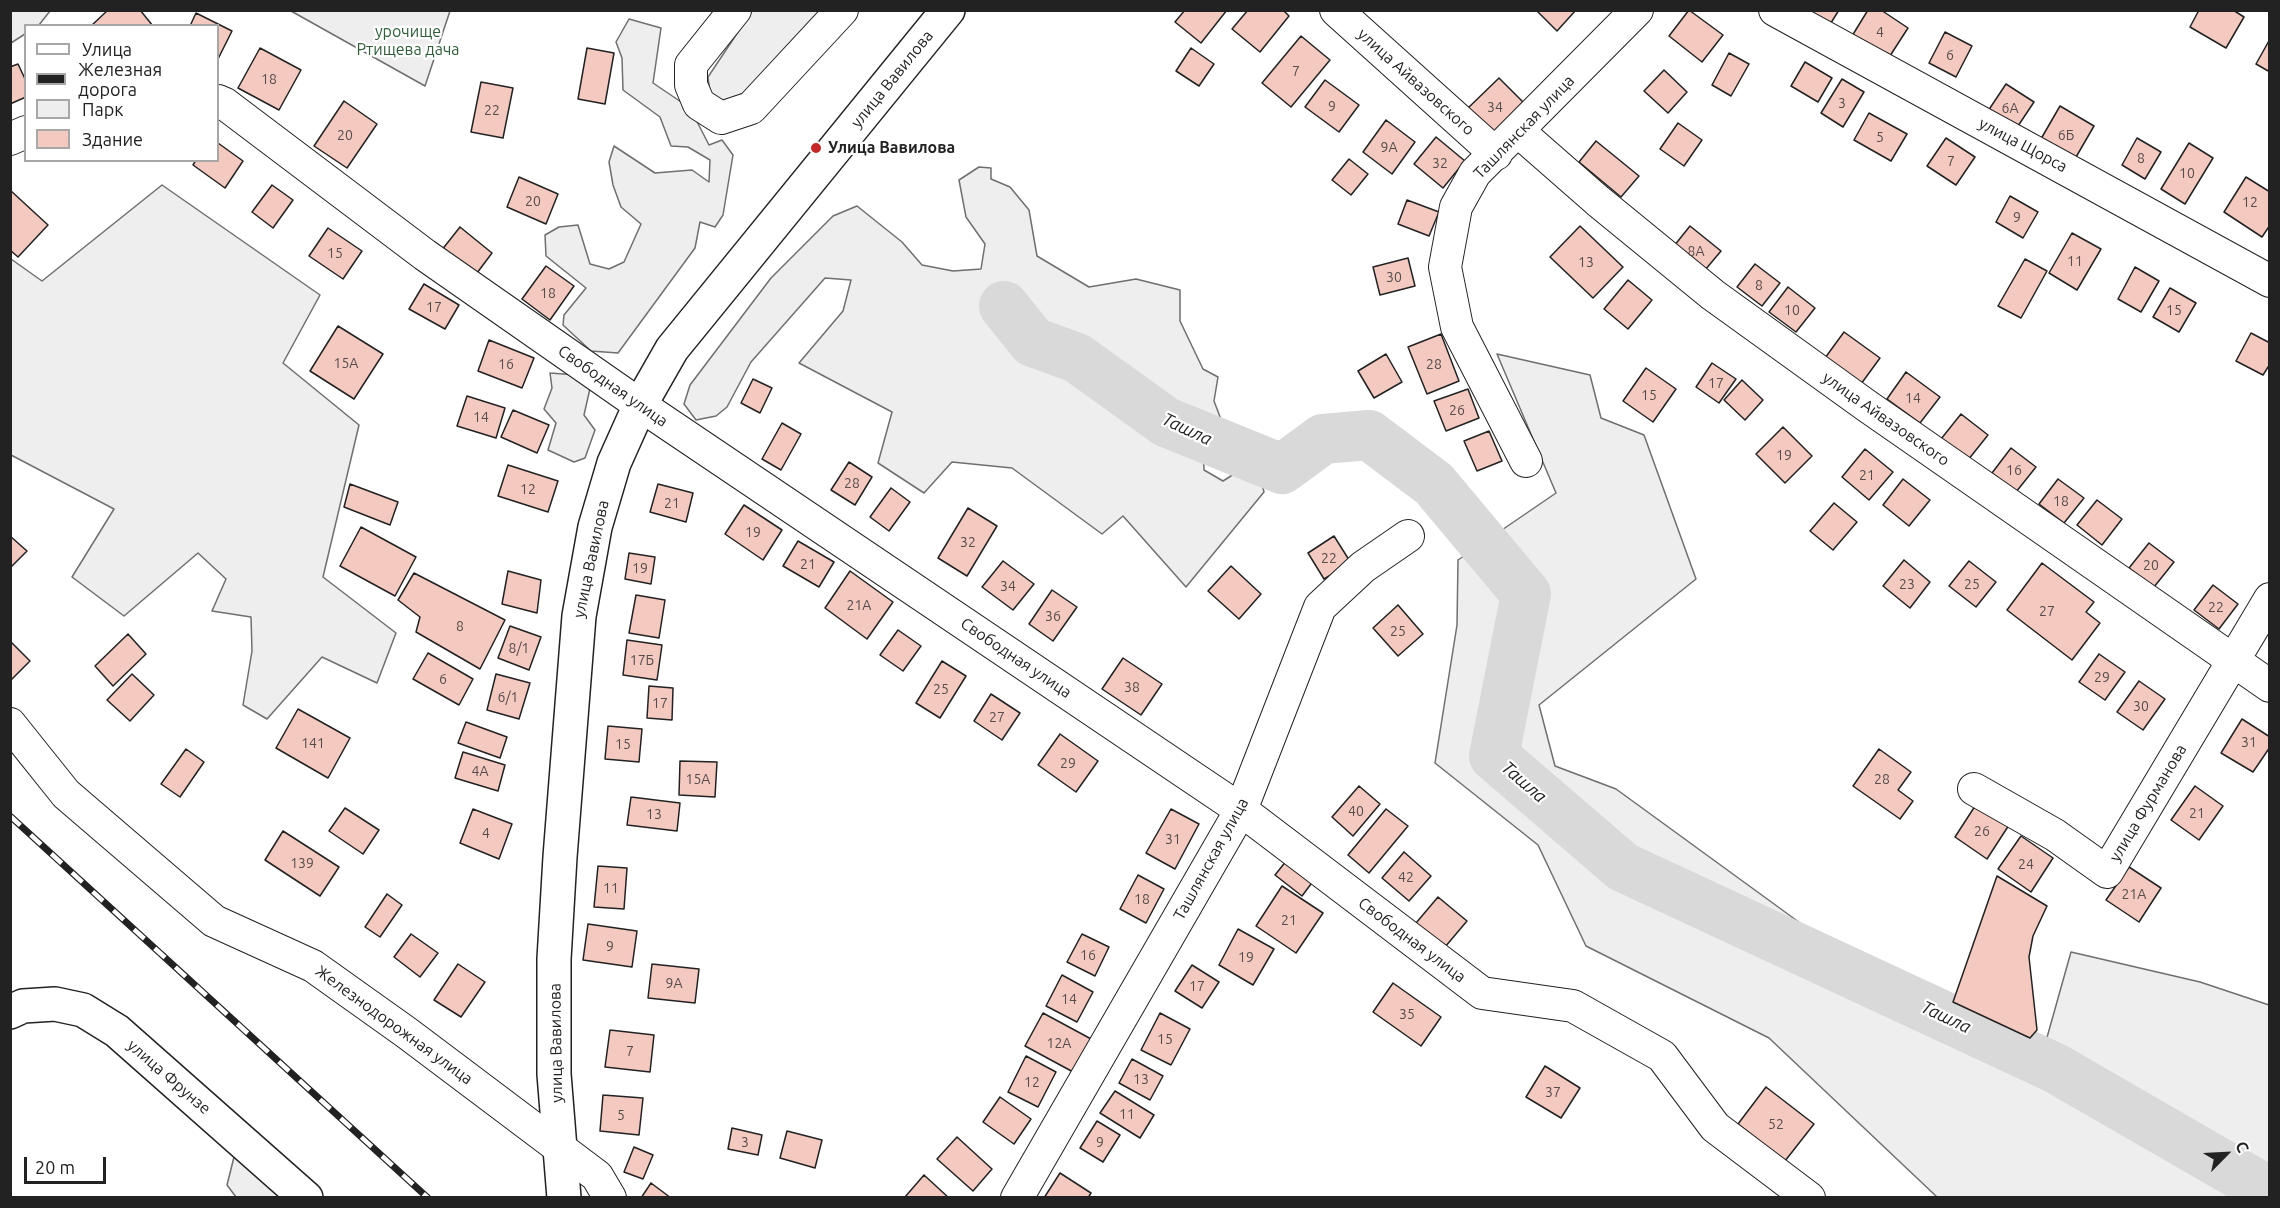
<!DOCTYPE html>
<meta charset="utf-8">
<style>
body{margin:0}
#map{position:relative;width:2280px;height:1208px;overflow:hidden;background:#fff;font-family:Ubuntu,sans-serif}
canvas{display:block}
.frame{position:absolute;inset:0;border:12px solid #222;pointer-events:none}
.legend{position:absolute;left:24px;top:24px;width:195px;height:138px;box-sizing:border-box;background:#fff;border:2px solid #a7a7a7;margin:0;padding:8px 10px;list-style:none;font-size:18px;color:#222}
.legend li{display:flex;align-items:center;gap:12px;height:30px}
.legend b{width:30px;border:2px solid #a7a7a7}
.north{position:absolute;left:2196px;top:1124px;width:60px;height:60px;-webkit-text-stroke:4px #fff;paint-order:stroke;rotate:66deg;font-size:16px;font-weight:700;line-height:24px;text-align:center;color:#222}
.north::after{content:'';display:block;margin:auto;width:21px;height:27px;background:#222;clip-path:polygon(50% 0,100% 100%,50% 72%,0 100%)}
.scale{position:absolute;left:24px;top:1157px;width:82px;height:27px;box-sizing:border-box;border:3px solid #222;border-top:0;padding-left:8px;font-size:18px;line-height:21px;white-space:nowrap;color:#222;-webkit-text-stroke:4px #fff;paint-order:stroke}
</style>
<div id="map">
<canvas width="2280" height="1208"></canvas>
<div class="frame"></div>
<ul class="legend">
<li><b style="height:8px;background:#fff"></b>Улица</li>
<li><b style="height:8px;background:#222"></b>Железная дорога</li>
<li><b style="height:16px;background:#eee"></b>Парк</li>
<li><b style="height:16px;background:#f3c9c0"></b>Здание</li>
</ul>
<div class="north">С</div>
<div class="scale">20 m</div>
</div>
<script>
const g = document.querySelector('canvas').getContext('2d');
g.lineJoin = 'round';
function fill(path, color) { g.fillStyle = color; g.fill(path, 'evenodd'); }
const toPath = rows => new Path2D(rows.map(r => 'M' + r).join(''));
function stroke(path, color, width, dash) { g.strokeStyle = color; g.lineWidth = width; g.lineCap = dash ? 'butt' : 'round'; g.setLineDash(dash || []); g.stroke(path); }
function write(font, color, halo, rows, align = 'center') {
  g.font = font + ' Ubuntu,sans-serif'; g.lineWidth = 4.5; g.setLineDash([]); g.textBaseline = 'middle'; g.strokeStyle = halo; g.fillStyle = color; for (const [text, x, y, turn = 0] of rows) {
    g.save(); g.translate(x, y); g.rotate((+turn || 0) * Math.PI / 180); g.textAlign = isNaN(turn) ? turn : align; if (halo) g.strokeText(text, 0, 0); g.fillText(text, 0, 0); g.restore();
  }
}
const green = toPath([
 [10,11,11,10,50,11,39,25,26,26,25,34,11,43,10,11],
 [291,11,450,11,425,86,291,11],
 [752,11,828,11,762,83,723,104,710,93,708,77,752,11],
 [629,19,661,28,653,83,690,108,709,145,722,140,733,155,723,215,715,227,700,222,695,248,618,353,591,351,563,325,564,315,586,288,546,256,545,235,559,227,578,225,590,264,609,269,624,262,641,224,621,207,613,185,609,162,614,146,655,173,692,170,709,182,710,160,688,147,671,146,660,117,623,90,622,58,616,42,629,19],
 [979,167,991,168,991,179,1010,187,1029,210,1037,256,1089,287,1136,279,1180,290,1180,321,1203,369,1218,377,1214,401,1222,422,1203,444,1204,470,1223,481,1256,460,1264,492,1186,587,1123,516,1102,534,1012,468,952,462,924,493,878,463,892,412,799,363,843,311,851,280,825,278,751,362,727,407,716,416,696,420,684,404,690,385,771,278,833,216,857,206,902,242,922,265,953,271,981,269,985,244,966,217,959,180,979,167],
 [162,185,320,295,283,363,359,425,323,577,396,633,377,683,322,657,267,719,243,705,252,651,251,617,212,611,226,579,198,553,124,616,72,577,114,509,11,455,11,259,42,281,162,185],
 [1497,354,1590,375,1601,418,1644,435,1696,579,1539,705,1555,766,1616,789,1917,1008,2037,1073,2071,952,2200,982,2269,1005,2269,1197,1937,1197,1769,1038,1586,946,1538,845,1435,763,1457,625,1458,560,1556,493,1497,354],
 [550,373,577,375,591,384,584,415,595,430,585,458,574,462,548,450,556,423,544,409,552,388,550,373],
 [235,1153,292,1197,236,1197,227,1185,235,1153]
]);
fill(green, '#eee');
stroke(green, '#6f6f6f', 1.5);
stroke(toPath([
 [1004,306,1033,342,1077,358,1166,422,1282,469,1323,439,1369,435,1434,484,1526,594,1494,756,1623,867,2055,1068,2270,1192]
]), '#d9d9d9', 50);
const building = toPath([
 [108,10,140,10,153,26,91,26,108,10],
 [1185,10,1227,10,1201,43,1175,22,1185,10],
 [1248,10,1283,10,1289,16,1260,52,1232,29,1248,10],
 [1536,10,1576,10,1557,31,1536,10],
 [1689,10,1723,35,1702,62,1669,36,1689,10],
 [1805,10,1839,10,1829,26,1805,10],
 [1868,10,1881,10,1908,28,1888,59,1852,36,1868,10],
 [2199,10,2233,10,2244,17,2226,48,2190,27,2199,10],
 [196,13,232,31,218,59,218,26,190,26,196,13],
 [1945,32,1972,46,1956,77,1929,63,1945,32],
 [1301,36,1330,60,1291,107,1262,83,1301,36],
 [2270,39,2270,72,2256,64,2270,39],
 [260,48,301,70,279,110,238,88,260,48],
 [587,48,614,53,605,104,578,99,587,48],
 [1191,48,1214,64,1199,86,1176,71,1191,48],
 [1729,53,1749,64,1731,96,1712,85,1729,53],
 [1805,62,1832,78,1818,102,1791,86,1805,62],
 [18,64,26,81,26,97,10,104,10,67,18,64],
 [1664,70,1687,92,1668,113,1644,91,1664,70],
 [1499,78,1524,103,1492,135,1466,110,1499,78],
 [1842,79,1864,92,1843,127,1821,113,1842,79],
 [1325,80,1359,105,1339,132,1305,107,1325,80],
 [481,82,513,88,503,138,471,132,481,82],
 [2006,84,2034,102,2014,132,1986,114,2006,84],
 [344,101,377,124,347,168,314,146,344,101],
 [2060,106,2094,126,2072,164,2038,144,2060,106],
 [1869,113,1907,134,1891,161,1854,140,1869,113],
 [1386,120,1415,142,1392,174,1363,152,1386,120],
 [1678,123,1702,140,1684,166,1660,149,1678,123],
 [1436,137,1465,161,1443,188,1414,164,1436,137],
 [1946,138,1975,157,1956,185,1927,166,1946,138],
 [2137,138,2161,152,2145,179,2122,165,2137,138],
 [1596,141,1639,176,1621,197,1579,162,1596,141],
 [218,143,243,161,225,188,193,165,196,160,218,160,218,143],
 [2189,143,2213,158,2185,204,2161,189,2189,143],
 [1349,159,1368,174,1351,195,1332,180,1349,159],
 [519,177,558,194,546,224,507,207,519,177],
 [2246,177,2270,192,2270,225,2262,237,2224,212,2246,177],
 [272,185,293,200,273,228,252,212,272,185],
 [10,190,48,225,18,257,10,250,10,190],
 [2010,196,2038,212,2023,238,1996,222,2010,196],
 [1407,200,1439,212,1429,236,1398,224,1407,200],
 [1580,226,1623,267,1593,298,1550,257,1580,226],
 [1690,226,1721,251,1700,276,1670,251,1690,226],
 [460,227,492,253,474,277,441,251,460,227],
 [328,228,362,251,343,279,309,256,328,228],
 [2072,233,2101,249,2077,290,2049,273,2072,233],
 [1408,258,1415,286,1380,295,1373,267,1408,258],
 [2025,259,2047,271,2021,318,1998,306,2025,259],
 [1755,264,1780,283,1762,306,1737,287,1755,264],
 [546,266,574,286,550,320,522,299,546,266],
 [2135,267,2159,281,2141,312,2118,299,2135,267],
 [1628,280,1652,300,1628,329,1604,309,1628,280],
 [424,284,459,305,445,329,409,309,424,284],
 [1788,287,1815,308,1796,332,1769,312,1788,287],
 [2170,288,2196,303,2179,332,2153,317,2170,288],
 [338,326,383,354,354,399,310,371,338,326],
 [1844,332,1880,358,1861,384,1825,358,1844,332],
 [2251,333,2270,343,2270,364,2263,375,2236,361,2251,333],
 [1441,334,1459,381,1427,394,1408,347,1441,334],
 [489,340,534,358,522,388,478,371,489,340],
 [1386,354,1402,382,1374,398,1358,371,1386,354],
 [1712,363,1736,379,1719,403,1696,387,1712,363],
 [1646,368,1676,389,1653,422,1623,401,1646,368],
 [1906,372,1940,397,1920,423,1887,399,1906,372],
 [753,379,772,388,760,413,741,403,753,379],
 [1742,380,1763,400,1745,420,1724,400,1742,380],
 [1468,389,1479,418,1446,431,1434,401,1468,389],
 [467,396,505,408,496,438,457,426,467,396],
 [513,410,549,425,537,453,501,437,513,410],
 [1961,414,1988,435,1968,460,1941,439,1961,414],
 [782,423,801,434,781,470,762,459,782,423],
 [1783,427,1812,456,1785,483,1756,454,1783,427],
 [1489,431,1502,461,1477,471,1464,441,1489,431],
 [2011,448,2036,467,2016,492,1992,473,2011,448],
 [1865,449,1893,472,1869,500,1842,477,1865,449],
 [849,462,872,477,855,505,831,490,849,462],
 [508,465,558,481,548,512,498,496,508,465],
 [1903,479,1930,500,1909,526,1883,505,1903,479],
 [2058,479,2084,498,2064,523,2039,504,2058,479],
 [350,484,398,502,390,525,344,507,350,484],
 [658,484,693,493,686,522,650,512,658,484],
 [891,488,910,502,889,531,870,517,891,488],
 [2097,500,2122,519,2102,545,2077,525,2097,500],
 [1834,503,1857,522,1833,550,1810,531,1834,503],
 [744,505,782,530,763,560,725,534,744,505],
 [968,508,997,526,967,576,938,558,968,508],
 [361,527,416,557,395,596,340,566,361,527],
 [10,536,27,551,10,568,10,536],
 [1334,536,1351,563,1324,579,1308,553,1334,536],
 [798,541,834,562,819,587,783,566,798,541],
 [2149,543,2174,562,2154,587,2129,568,2149,543],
 [629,553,655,557,651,584,625,579,629,553],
 [1904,560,1930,582,1910,608,1883,586,1904,560],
 [1003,561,1034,584,1013,610,982,587,1003,561],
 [1969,561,1996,582,1976,607,1949,586,1969,561],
 [2042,563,2094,602,2086,612,2100,623,2072,660,2007,610,2042,563],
 [1231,566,1261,594,1239,619,1208,591,1231,566],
 [508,571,541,580,537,613,502,604,508,571],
 [850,571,893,602,867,639,825,608,850,571],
 [414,573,505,620,480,669,416,632,420,617,398,600,414,573],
 [2213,585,2238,604,2219,629,2194,610,2213,585],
 [1052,590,1077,607,1053,641,1029,624,1052,590],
 [636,595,665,600,659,638,629,633,636,595],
 [1398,605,1423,634,1398,656,1373,628,1398,605],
 [510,626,541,637,529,670,498,658,510,626],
 [898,630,921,646,903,671,880,655,898,630],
 [128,634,146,654,113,686,95,666,128,634],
 [627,640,662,645,657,680,623,675,627,640],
 [10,641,30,661,10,681,10,641],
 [428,653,473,679,459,705,413,679,428,653],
 [2099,654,2125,672,2105,700,2079,682,2099,654],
 [1123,658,1162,684,1141,715,1102,689,1123,658],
 [942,661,966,676,940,718,916,703,942,661],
 [132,674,154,695,130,721,107,700,132,674],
 [496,674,530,683,519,719,487,710,496,674],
 [2139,681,2165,699,2143,730,2117,712,2139,681],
 [649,686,673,688,672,720,647,718,649,686],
 [991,694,1020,713,1002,740,974,721,991,694],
 [298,709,350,738,328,778,276,748,298,709],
 [2242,719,2270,737,2270,747,2253,772,2221,753,2242,719],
 [466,722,507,737,500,758,458,743,466,722],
 [608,726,642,729,639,762,605,759,608,726],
 [1060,734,1098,761,1076,792,1038,765,1060,734],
 [186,749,204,762,180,797,161,784,186,749],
 [1879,749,1911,772,1898,790,1913,801,1900,819,1853,786,1879,749],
 [463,752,505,765,498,791,455,778,463,752],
 [680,761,717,762,715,797,679,795,680,761],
 [1359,786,1380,804,1353,836,1332,817,1359,786],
 [2195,786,2223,806,2199,840,2171,820,2195,786],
 [631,797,680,803,677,831,627,825,631,797],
 [1977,803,2009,825,1987,859,1955,837,1977,803],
 [345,808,379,830,363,854,329,831,345,808],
 [473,809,512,824,499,859,460,843,473,809],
 [1171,809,1199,824,1175,869,1146,853,1171,809],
 [1386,809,1408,826,1369,873,1348,855,1386,809],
 [283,831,339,867,320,896,265,860,283,831],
 [2021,836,2053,858,2031,892,1998,869,2021,836],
 [1404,852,1431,876,1409,901,1382,878,1404,852],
 [1287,860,1314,880,1302,896,1275,875,1287,860],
 [598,866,627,868,624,909,594,907,598,866],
 [2129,867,2161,888,2139,922,2106,900,2129,867],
 [1138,875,1164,889,1146,923,1120,909,1138,875],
 [1997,876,2047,906,2033,936,2029,957,2037,1030,2030,1038,1953,1002,1997,876],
 [1282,886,1323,913,1296,953,1256,926,1282,886],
 [387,894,402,905,380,937,365,927,387,894],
 [1438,897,1467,921,1445,947,1416,923,1438,897],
 [588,924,637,931,632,967,583,960,588,924],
 [1238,929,1274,949,1253,985,1219,965,1238,929],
 [411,934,438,953,420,977,394,957,411,934],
 [1082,934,1109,947,1095,976,1067,962,1082,934],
 [458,964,485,982,461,1017,434,1000,458,964],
 [652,964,699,969,695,1003,648,998,652,964],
 [1192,965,1219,982,1202,1008,1175,991,1192,965],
 [1062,975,1093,992,1077,1022,1046,1006,1062,975],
 [1393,983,1441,1017,1421,1046,1373,1012,1393,983],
 [1043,1013,1093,1040,1075,1073,1025,1046,1043,1013],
 [1160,1013,1190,1029,1171,1065,1141,1050,1160,1013],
 [610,1030,654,1035,650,1072,605,1067,610,1030],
 [1026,1056,1056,1072,1038,1107,1008,1092,1026,1056],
 [1132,1059,1163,1076,1150,1100,1119,1083,1132,1059],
 [1545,1066,1580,1088,1561,1118,1526,1097,1545,1066],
 [1766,1087,1814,1124,1785,1161,1738,1124,1766,1087],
 [1115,1091,1154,1115,1140,1138,1100,1113,1115,1091],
 [603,1095,643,1098,639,1135,600,1131,603,1095],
 [1000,1097,1031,1119,1014,1144,983,1122,1000,1097],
 [1097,1121,1120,1135,1103,1162,1080,1148,1097,1121],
 [732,1128,762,1135,758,1155,728,1149,732,1128],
 [787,1131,822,1140,815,1168,780,1158,787,1131],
 [957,1137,992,1169,973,1191,937,1159,957,1137],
 [634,1147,653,1155,643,1179,624,1172,634,1147],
 [1060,1173,1091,1193,1088,1198,1044,1198,1060,1173],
 [924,1175,949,1198,905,1197,924,1175],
 [651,1183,671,1198,641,1198,651,1183]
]);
fill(building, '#f3c9c0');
stroke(building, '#222', 1.5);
const minor = toPath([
 [735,10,691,65,691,85,699,104,721,118,751,108,842,10],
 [1336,10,1496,154],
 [1775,10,2270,281],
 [218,101,225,104,425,255,640,405,1241,810,1482,993,1573,1006,1662,1056,1715,1127,1809,1198],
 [1518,131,1598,201,1713,295,1867,406,2270,686],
 [10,139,26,132],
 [1526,461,1457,327,1445,267,1456,207,1475,173,1637,10],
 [10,724,66,794,214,921,313,966,407,1033,597,1176,610,1198],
 [1974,789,2055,835,2107,872,2270,599],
 [1017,1198,1241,810,1320,607,1363,567,1408,536]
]);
const major = toPath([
 [10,1012,23,1006,55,1004,83,1010,117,1031,306,1198],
 [564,1198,554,1074,554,959,560,857,579,616,595,527,614,463,640,405,672,349,948,10]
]);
stroke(minor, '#222', 34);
stroke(major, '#222', 36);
stroke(minor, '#fff', 32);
stroke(major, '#fff', 33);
const rail = toPath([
 [10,816,428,1198]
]);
stroke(rail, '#222', 7);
stroke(rail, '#fff', 4.5, [14]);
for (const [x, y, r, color] of [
 [816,148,6,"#c62828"]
]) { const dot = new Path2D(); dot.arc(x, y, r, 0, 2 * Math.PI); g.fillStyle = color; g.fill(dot); stroke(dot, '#fff', 2); }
write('14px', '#564c4a', null, [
 ["4",1880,32],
 ["6",1950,55],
 ["7",1296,71],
 ["18",269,79],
 ["3",1842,103],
 ["9",1332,106],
 ["34",1495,107],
 ["6А",2010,108],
 ["22",492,110],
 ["20",345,135],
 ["6Б",2066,135],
 ["5",1880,137],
 ["9А",1389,147],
 ["8",2141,158],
 ["7",1951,161],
 ["32",1440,163],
 ["10",2187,173],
 ["20",533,201],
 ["12",2250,202],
 ["9",2017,217],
 ["8А",1696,251],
 ["15",335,253],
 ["11",2075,261],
 ["13",1586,262],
 ["30",1394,277],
 ["8",1759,285],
 ["18",548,293],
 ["17",434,307],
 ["10",1792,310],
 ["15",2174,310],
 ["15А",346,363],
 ["16",506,364],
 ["28",1434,364],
 ["17",1716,383],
 ["15",1649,395],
 ["14",1913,398],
 ["26",1457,410],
 ["14",481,417],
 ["19",1784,455],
 ["16",2014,470],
 ["21",1867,475],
 ["28",852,483],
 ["12",528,489],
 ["18",2061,501],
 ["21",672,503],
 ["19",753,532],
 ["32",968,542],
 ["22",1329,558],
 ["21",808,564],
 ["20",2151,565],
 ["19",640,568],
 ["23",1907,584],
 ["25",1972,584],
 ["34",1008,586],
 ["21А",859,605],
 ["22",2216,607],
 ["27",2047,611],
 ["36",1053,616],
 ["8",460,626],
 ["25",1398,631],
 ["8/1",519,648],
 ["17Б",642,660],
 ["29",2102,677],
 ["6",443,679],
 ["38",1132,687],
 ["25",941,689],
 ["6/1",508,697],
 ["17",660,703],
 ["30",2141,706],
 ["27",997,717],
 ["31",2249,742],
 ["141",313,743],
 ["15",623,744],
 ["29",1068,763],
 ["4А",480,771],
 ["15А",698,779],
 ["28",1882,779],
 ["40",1356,811],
 ["21",2197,813],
 ["13",654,814],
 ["26",1982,831],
 ["4",486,833],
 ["31",1173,839],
 ["139",302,863],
 ["24",2026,864],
 ["42",1406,877],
 ["11",611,888],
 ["21А",2134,894],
 ["18",1142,899],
 ["21",1289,920],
 ["9",610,946],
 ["16",1088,955],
 ["19",1246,957],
 ["9А",674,983],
 ["17",1197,986],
 ["14",1069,999],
 ["35",1407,1014],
 ["15",1165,1039],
 ["12А",1059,1043],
 ["7",630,1051],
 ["13",1141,1079],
 ["12",1032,1082],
 ["37",1553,1092],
 ["11",1127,1114],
 ["5",621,1115],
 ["52",1776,1124],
 ["3",745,1142],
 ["9",1100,1142]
]);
write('16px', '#2f5e38', '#fff', [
 ["урочище",408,32],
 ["Ртищева дача",408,50]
]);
write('16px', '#222', '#fff', [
 ["улица Вавилова",892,79,-51],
 ["улица Айвазовского",1416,82,42],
 ["Ташлянская улица",1524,127,-46],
 ["улица Щорса",2023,145,28],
 ["Свободная улица",613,386,35],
 ["улица Айвазовского",1886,419,35],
 ["улица Вавилова",591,559,-78],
 ["Свободная улица",1016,658,34],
 ["улица Фурманова",2148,803,-59],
 ["Ташлянская улица",1211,859,-61],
 ["Свободная улица",1412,940,37],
 ["Железнодорожная улица",394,1025,36],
 ["улица Вавилова",556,1043,-91],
 ["улица Фрунзе",169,1077,41]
]);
write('bold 16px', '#222', '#fff', [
 ["Улица Вавилова",828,148]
], 'left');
write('italic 18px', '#222', '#fff', [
 ["Ташла",1187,429,25],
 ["Ташла",1524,782,41],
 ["Ташла",1946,1017,25]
]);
</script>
